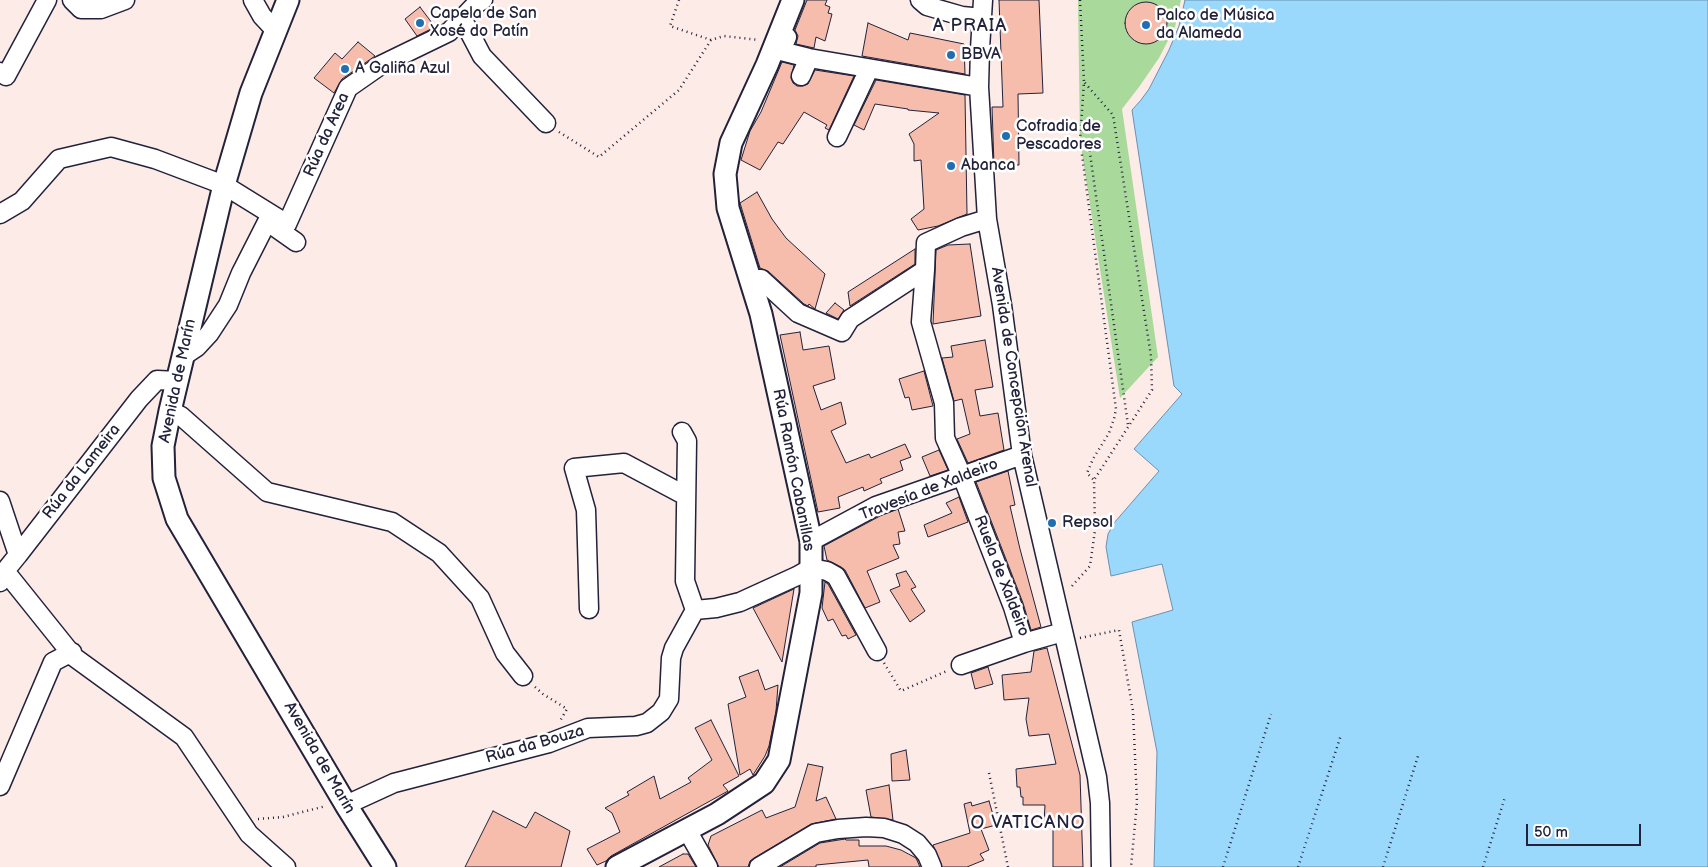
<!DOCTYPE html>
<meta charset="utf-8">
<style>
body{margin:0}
#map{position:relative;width:1708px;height:867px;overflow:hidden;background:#fcebe6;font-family:"Balsamiq Sans",sans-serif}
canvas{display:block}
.scale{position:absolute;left:1526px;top:824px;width:115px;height:22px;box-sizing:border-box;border:2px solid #22223b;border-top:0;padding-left:6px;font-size:15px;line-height:18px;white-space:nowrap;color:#22223b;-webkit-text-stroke:4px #fff;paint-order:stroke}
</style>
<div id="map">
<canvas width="1708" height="867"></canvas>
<div class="scale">50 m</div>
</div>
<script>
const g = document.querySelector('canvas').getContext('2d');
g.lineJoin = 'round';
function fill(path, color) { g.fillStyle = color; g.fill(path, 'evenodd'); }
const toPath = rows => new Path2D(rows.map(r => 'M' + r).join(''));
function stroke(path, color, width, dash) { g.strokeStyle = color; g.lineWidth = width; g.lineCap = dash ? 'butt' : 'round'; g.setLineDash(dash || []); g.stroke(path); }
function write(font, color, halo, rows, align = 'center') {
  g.font = font + ' "Balsamiq Sans",sans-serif'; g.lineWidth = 5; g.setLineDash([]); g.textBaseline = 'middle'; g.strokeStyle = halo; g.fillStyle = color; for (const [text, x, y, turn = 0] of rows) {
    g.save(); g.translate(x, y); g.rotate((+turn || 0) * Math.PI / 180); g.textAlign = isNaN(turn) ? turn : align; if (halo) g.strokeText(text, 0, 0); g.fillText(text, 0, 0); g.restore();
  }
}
fill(toPath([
 [1078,0,1181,0,1175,27,1159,58,1139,87,1122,109,1158,357,1120,398,1080,140]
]), '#a9da9b');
const water = toPath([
 [1185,0,1708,0,1708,867,1154,867,1157,752,1132,622,1173,610,1162,564,1111,576,1106,547,1108,534,1114,523,1159,471,1134,449,1182,394,1174,386,1132,110,1141,100,1149,89,1169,50,1179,26,1185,0]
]);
fill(water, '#9bd9fc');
stroke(water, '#6b90af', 1);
const building = toPath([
 [807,0,827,0,825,5,830,7,828,13,832,14,825,41,816,37,814,48,796,44,798,36,795,30,807,0],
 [999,0,1039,0,1043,93,1018,94,1019,165,994,165,992,107,1003,107,999,0],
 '1125 23a21 21 0 1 1 42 0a21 21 0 1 1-42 0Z',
 [420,7,435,27,417,36,405,19,420,7],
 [868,23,908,40,910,33,964,44,965,74,862,56,868,23],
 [358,42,375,56,342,79,334,93,314,78,335,53,342,59,358,42],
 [782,62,794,65,791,78,793,83,797,86,803,86,808,84,815,70,854,76,829,130,825,128,827,125,804,112,783,144,778,142,760,170,741,160,750,131,761,112,782,62],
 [876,80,965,95,967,214,938,226,918,230,911,219,924,209,921,160,914,161,914,144,909,134,939,113,908,110,908,109,875,104,864,130,854,125,876,80],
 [757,192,772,219,786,238,825,274,815,309,809,304,808,306,804,304,768,271,760,268,740,203,757,192],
 [970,244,981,316,933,324,936,250,948,245,970,244],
 [915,249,915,264,850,306,848,292,915,249],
 [835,303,844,310,838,319,826,313,835,303],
 [800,332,803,350,829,346,835,379,813,386,821,410,841,402,846,424,831,431,846,463,869,454,871,458,905,444,911,457,900,461,903,470,880,479,882,483,864,491,863,487,838,497,840,508,818,512,780,335,800,332],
 [985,340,993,387,975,390,980,416,998,413,1004,450,968,463,957,439,970,434,962,399,954,401,942,358,953,357,951,346,985,340],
 [924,371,933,406,912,410,909,397,905,398,899,379,924,371],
 [939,450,948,470,930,476,922,457,939,450],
 [1008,471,1015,505,1010,506,1020,549,1041,627,1031,630,1023,603,976,482,1008,471],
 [959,497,968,522,928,537,924,525,952,513,946,503,959,497],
 [898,509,905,531,898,532,900,544,893,545,899,558,867,571,880,602,865,608,845,570,841,567,827,560,824,546,880,516,898,509],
 [906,571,916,587,911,589,925,611,910,622,890,590,900,586,896,574,906,571],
 [825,582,828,584,856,635,848,639,846,635,842,636,833,619,828,621,822,608,825,582],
 [794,589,782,662,753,608,794,589],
 [1047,648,1080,775,1083,867,1053,867,1053,822,1044,822,1045,805,1023,805,1023,797,1021,797,1020,787,1017,787,1016,769,1056,764,1049,734,1029,736,1026,719,1029,698,1004,700,1002,675,1031,672,1034,651,1047,648],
 [988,667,993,684,975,689,971,673,988,667],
 [758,670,765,690,778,685,776,711,769,746,765,756,753,775,750,769,740,775,728,704,746,697,739,677,758,670],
 [711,720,739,776,723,785,728,791,611,856,606,861,597,865,587,849,620,832,612,813,605,808,629,795,627,792,654,776,660,799,691,782,688,778,712,760,695,728,711,720],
 [906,750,910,780,892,781,891,754,906,750],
 [808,764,823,767,816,801,826,797,836,819,811,824,754,858,750,861,748,867,719,867,708,845,711,836,762,810,766,818,795,807,808,764],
 [889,785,893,820,871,817,866,790,889,785],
 [989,801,996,825,981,829,989,850,980,854,984,860,967,867,942,867,933,845,970,833,964,804,971,802,972,806,989,801],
 [493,811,526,828,535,812,570,831,561,867,465,867,493,811],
 [845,839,846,840,859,840,859,846,886,846,901,850,916,858,920,867,869,867,868,860,816,865,816,867,780,867,820,843,845,839],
 [683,854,688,854,696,867,659,867,683,854]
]);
fill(building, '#f6bdac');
stroke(building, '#22223b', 1);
const minor = toPath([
 [72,0,81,9,101,9,125,0],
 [253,0,262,16,276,31],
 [920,0,927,6,962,16,982,18],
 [983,0,980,49,979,87,987,219,1002,305,1022,455,1097,777,1100,803,1101,867],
 [462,18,482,56,546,123],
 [782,35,787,37,781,51,809,58,979,87],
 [0,72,6,76,47,0],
 [801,76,809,58],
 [837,137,869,69],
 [0,214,22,201,59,159,111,147,155,159,224,185,287,224,348,88,381,65,449,32,476,4,483,0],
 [269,223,296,242],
 [925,270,921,322,944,403,945,438,962,476,1013,607,1024,643,1063,632],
 [751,279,761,279,798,313,842,332,850,319,925,270,926,243,961,227,987,219],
 [182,357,197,347,209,334,228,305,241,273,271,214],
 [170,411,181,416,267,492,392,522,439,553,480,598,505,653,523,676],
 [682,432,687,441,685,581,695,610],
 [0,501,18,555],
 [811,541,876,506,1022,455],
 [5,571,74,657,184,737,249,834,286,867],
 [0,582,5,571,18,555,139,399,157,380,177,381],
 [589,609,586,510,574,468,624,463,686,496],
 [695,610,716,608,740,602,797,576,811,568,827,571,836,576,877,651],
 [961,665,1024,643],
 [0,786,53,662,72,652],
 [346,805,394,783,549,743,588,728,636,726,647,723,661,712,669,699,671,658,674,648,695,610],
 [687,830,708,867],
 [759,867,816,833,838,829,866,827,884,828,903,834,917,843,927,855,932,867]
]);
const major = toPath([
 [288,0,251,93,224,185,170,411,163,446,164,478,177,519,346,805,385,867],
 [617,867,717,814,764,783,779,760,811,593,811,541,761,314,728,208,725,174,731,143,767,65,793,0]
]);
stroke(minor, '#22223b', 21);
stroke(major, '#22223b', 25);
stroke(toPath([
 [679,0,670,26,711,40],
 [1080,0,1084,82,1080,140,1116,409,1114,419,1109,433,1093,459,1087,473,1094,480],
 [559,132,599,157,679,90,711,40,724,36,759,40],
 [1080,140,1088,139,1128,425],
 [1072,586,1090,566,1095,530,1094,480,1152,390,1151,356,1113,115,1084,82],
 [1080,638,1119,630,1133,711,1137,802,1131,867],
 [884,663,901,691,947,671],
 [535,687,543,694,567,709,560,721],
 [989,773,1008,867],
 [258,819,283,817,326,806],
 [1223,867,1271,714],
 [1298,867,1341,735],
 [1383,867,1418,756],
 [1483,867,1505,797]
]), '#22223b', 2.5, [1, 4]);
stroke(minor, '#fff', 18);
stroke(major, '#fff', 21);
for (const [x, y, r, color] of [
 [420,23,5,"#1f6fb2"],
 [1146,25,5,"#1f6fb2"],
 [951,55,5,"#1f6fb2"],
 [345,69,5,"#1f6fb2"],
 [1006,136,5,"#1f6fb2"],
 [951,166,5,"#1f6fb2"],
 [1052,523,5,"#1f6fb2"]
]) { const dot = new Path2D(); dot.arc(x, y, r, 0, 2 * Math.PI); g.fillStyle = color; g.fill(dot); stroke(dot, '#fff', 2); }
write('16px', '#22223b', '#fff', [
 ["Capela de San",430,14],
 ["Xosé do Patín",430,32],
 ["Palco de Música",1156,16],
 ["da Alameda",1156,34],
 ["BBVA",961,55],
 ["A Galiña Azul",355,69],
 ["Cofradia de",1016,127],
 ["Pescadores",1016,145],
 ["Abanca",961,166],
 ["Repsol",1062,523]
], 'left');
write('16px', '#22223b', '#fff', [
 ["Rúa da Area",327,135,-66],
 ["Avenida de Concepción Arenal",1013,377,81],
 ["Avenida de Marín",178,381,-78],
 ["Rúa Ramón Cabanillas",793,470,79],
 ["Rúa da Lameira",82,472,-52],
 ["Travesía de Xaldeiro",929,490,-21],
 ["Ruela de Xaldeiro",1001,576,69],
 ["Rúa da Bouza",535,745,-16],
 ["Avenida de Marín",319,758,60]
]);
g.letterSpacing = '1px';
write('18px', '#22223b', '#fff', [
 ["A PRAIA",970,26],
 ["O VATICANO",1028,823]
]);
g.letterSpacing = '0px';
</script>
